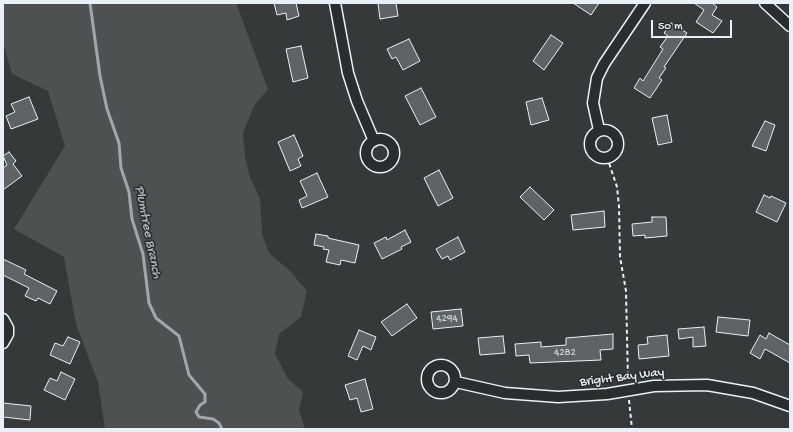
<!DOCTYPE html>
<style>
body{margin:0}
#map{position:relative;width:793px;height:432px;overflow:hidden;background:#35393a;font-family:"Gochi Hand",sans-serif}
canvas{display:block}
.frame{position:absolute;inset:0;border:4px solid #e8f1f8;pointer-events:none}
.scale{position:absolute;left:651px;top:20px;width:81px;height:18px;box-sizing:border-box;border:2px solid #e8f1f8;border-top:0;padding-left:5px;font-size:12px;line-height:14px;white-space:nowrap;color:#e8f1f8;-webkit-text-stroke:3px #2a2d2e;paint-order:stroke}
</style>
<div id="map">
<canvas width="793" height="432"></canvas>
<div class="frame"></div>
<div class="scale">50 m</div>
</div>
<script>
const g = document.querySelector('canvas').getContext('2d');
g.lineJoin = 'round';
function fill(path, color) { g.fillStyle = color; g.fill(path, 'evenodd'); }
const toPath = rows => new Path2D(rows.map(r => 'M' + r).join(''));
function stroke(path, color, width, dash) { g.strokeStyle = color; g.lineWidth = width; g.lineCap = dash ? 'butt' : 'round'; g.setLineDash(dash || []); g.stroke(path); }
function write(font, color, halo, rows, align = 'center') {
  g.font = font + ' "Gochi Hand",sans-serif'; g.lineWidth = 3; g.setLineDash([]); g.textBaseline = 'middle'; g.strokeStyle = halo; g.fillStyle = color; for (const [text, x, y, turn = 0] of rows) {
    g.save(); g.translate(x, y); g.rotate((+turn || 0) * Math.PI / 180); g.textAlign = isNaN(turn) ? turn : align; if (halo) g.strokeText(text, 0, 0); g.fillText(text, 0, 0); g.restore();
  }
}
fill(toPath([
 [3,3,236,3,268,89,254,106,243,133,245,157,250,177,260,199,262,234,269,253,289,270,307,291,301,317,279,334,275,354,288,379,303,392,299,410,305,429,105,429,98,382,76,324,64,257,14,229,65,146,48,91,12,74,3,43]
]), '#4d5152');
stroke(toPath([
 [90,3,100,76,107,109,119,143,121,168,129,192,132,219,143,254,149,303,156,318,179,336,189,375,205,394,205,402,200,405,196,412,199,417,213,419,219,423,222,429]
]), '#a0a7ac', 3);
const building = toPath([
 [274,3,296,3,299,16,287,20,286,13,277,15,274,3],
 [378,3,396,3,398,16,380,19,378,3],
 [573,3,599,3,591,15,573,3],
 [694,3,712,3,717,7,712,15,722,21,713,33,696,22,704,10,694,3],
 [671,23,687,33,664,67,666,68,659,78,662,80,650,98,634,88,640,78,643,81,663,49,660,47,668,36,664,33,671,23],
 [551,35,563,43,544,70,533,61,551,35],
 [409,39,420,61,403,70,396,57,392,59,387,49,409,39],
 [301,46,308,78,293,82,286,49,301,46],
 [421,88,436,117,420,125,405,96,421,88],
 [29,97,38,119,11,129,6,116,15,112,11,104,29,97],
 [542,98,549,120,531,125,526,102,542,98],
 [667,115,672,142,658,145,652,118,667,115],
 [765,121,775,125,766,151,752,146,765,121],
 [294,135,303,156,298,159,301,166,290,171,278,142,294,135],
 [9,152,16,161,13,164,22,176,3,190,3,168,7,165,3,156,9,152],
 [439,170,453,198,438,206,424,178,439,170],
 [317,173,328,197,302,208,299,200,307,196,300,181,317,173],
 [530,187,554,210,544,220,520,197,530,187],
 [764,195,770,198,771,196,786,203,777,222,756,212,764,195],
 [604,211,605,227,573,230,571,215,604,211],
 [652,217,666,217,667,236,645,238,645,235,633,236,632,224,652,222,652,217],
 [405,230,411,242,401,247,402,249,382,259,374,243,386,237,387,240,405,230],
 [316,234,328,236,328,238,359,245,355,263,341,260,340,265,326,262,329,250,323,249,324,247,314,245,316,234],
 [458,237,465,252,450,260,448,256,442,259,436,249,458,237],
 [3,259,26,270,24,274,57,291,50,304,38,298,36,301,25,296,29,288,3,275,3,259],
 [407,304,417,318,392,336,381,322,407,304],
 [461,309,463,326,433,329,431,312,461,309],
 [718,317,750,320,748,336,716,332,718,317],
 [704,327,706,346,693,347,693,337,679,339,678,329,704,327],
 [359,330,376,337,371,350,363,346,357,360,348,356,359,330],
 [769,333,790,345,790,363,765,349,760,359,750,353,760,335,766,339,769,333],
 [613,334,613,349,600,350,601,360,530,363,529,355,516,356,515,344,541,342,541,347,566,345,566,338,613,334],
 [667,335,669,356,639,359,638,345,648,344,647,337,667,335],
 [503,336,505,353,480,355,478,338,503,336],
 [68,337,80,342,70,364,50,355,55,343,63,346,68,337],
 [61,372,75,379,65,400,44,390,50,378,57,381,61,372],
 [365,379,373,409,361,412,357,398,350,400,345,385,365,379],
 [3,403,31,406,30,420,3,417,3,403]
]);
fill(building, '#5f6365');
stroke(building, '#e8f1f8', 1);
const street = toPath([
 [335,3,348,73,357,101,374,141],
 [765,3,790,26],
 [599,130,593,103,597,78,604,64,645,3],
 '590 144a14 14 0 1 1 28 0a14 14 0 1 1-28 0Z',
 '366 153a14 14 0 1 1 28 0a14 14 0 1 1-28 0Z',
 [3,319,8,328,8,334,3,343],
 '427 379a14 14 0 1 1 28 0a14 14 0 1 1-28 0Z',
 [456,382,505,393,558,397,607,394,654,386,707,385,753,393,790,406]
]);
stroke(street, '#e8f1f8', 13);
stroke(toPath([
 [607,157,617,187,619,206,620,257,626,291,628,380],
 [629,400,632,429]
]), '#e8f1f8', 2, [4, 3]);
stroke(street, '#2a2d2e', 10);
write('11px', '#c6ced3', null, [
 ["4294",447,319],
 ["4282",565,353]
]);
write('13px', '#e8f1f8', '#2a2d2e', [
 ["Bright Bay Way",622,378,-7]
]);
write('italic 14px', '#acb3b8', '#2a2d2e', [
 ["Plumtree Branch",147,232,79]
]);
</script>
